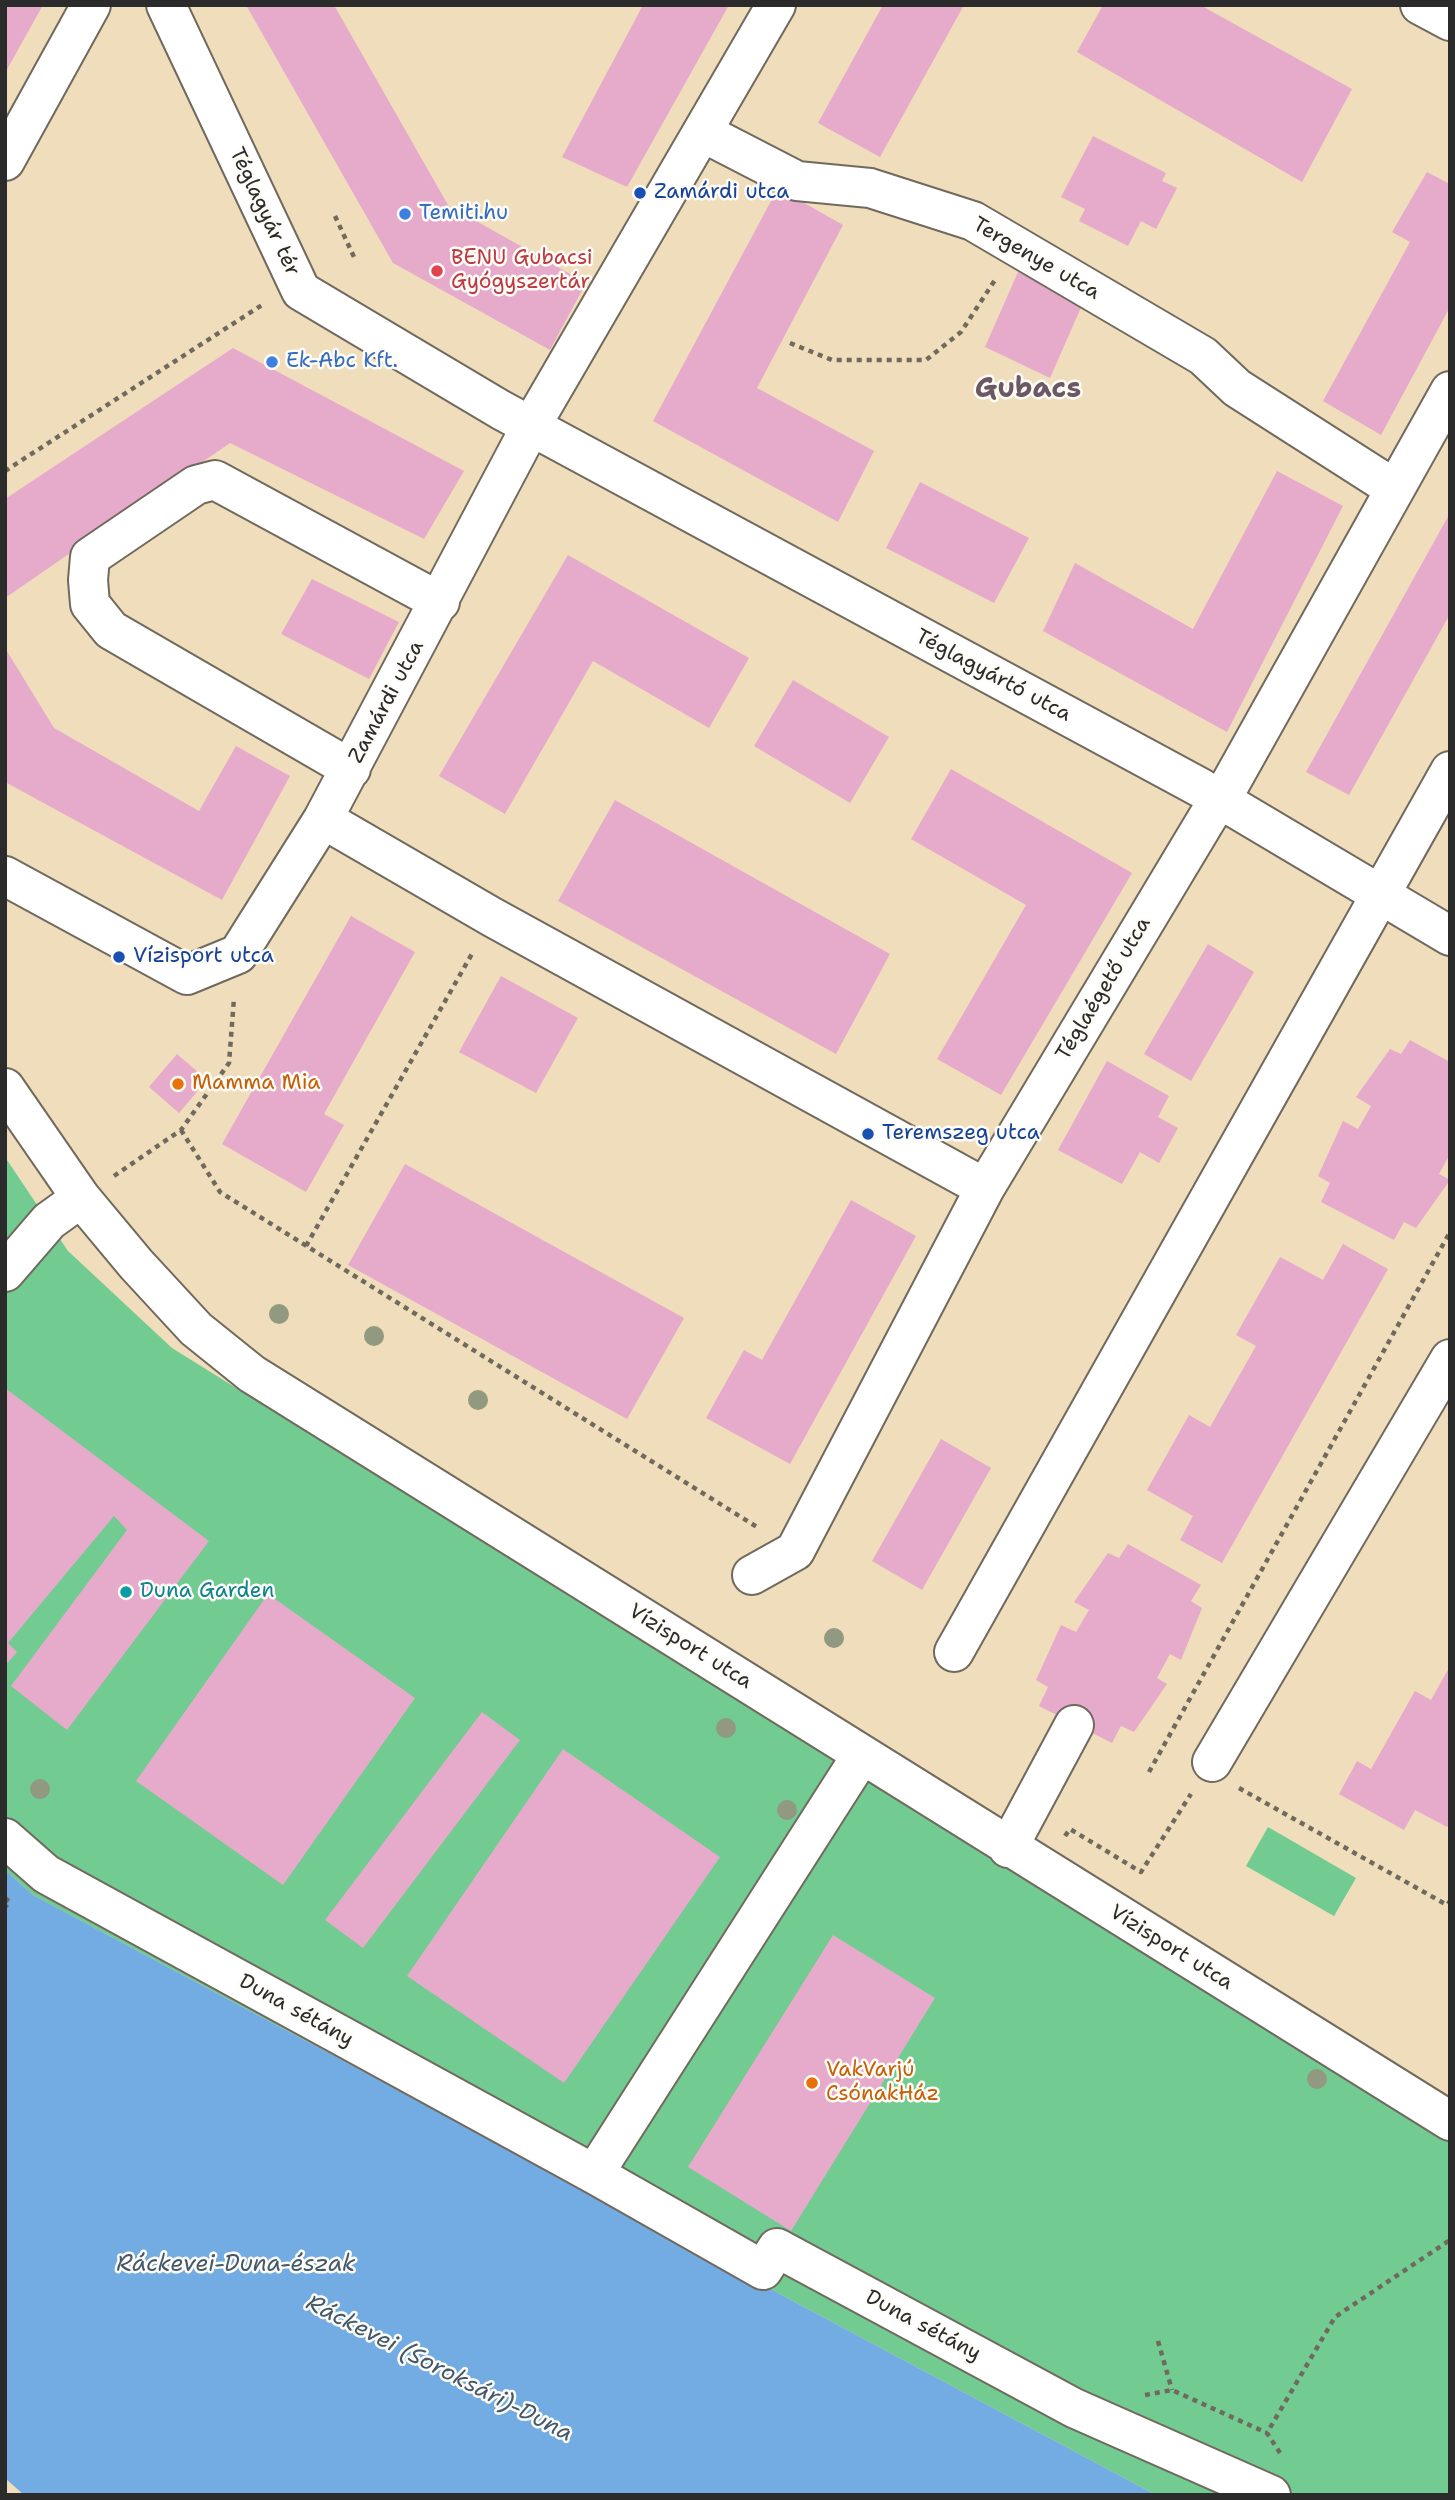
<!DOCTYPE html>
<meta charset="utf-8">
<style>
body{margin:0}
#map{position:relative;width:1455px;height:2500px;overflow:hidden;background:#efddbb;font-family:"Shantell Sans",sans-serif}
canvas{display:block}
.frame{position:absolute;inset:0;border:7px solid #2b2b2b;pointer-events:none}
</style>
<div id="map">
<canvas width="1455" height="2500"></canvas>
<div class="frame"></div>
</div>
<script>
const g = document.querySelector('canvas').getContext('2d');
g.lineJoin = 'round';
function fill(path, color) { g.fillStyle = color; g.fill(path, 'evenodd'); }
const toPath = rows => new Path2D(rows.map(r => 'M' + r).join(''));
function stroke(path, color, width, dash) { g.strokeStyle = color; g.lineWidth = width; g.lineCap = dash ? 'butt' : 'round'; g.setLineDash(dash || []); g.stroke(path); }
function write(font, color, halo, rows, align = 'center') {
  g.font = font + ' "Shantell Sans",sans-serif'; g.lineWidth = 5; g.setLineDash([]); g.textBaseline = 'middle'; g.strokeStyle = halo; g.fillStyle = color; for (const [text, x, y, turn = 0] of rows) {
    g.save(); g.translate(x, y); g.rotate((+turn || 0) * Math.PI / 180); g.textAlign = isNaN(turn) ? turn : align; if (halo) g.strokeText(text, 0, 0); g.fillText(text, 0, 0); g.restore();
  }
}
fill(toPath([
 [5,1157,68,1251,172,1348,695,1674,1450,2128,1450,2495,1156,2495,33,1895,5,1870],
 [1268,1827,1356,1878,1334,1916,1246,1866]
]), '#72cb91');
fill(toPath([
 [5,1870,33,1895,1156,2495,24,2495,5,2478]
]), '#73ace3');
fill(toPath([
 [5,5,43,5,5,73],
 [246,5,334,5,448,205,586,283,550,350,393,263],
 [643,5,729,5,627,187,562,157],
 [883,5,964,5,880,157,818,123],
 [1103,5,1200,5,1352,89,1302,182,1077,52],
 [1093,136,1166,173,1162,181,1177,188,1156,229,1141,221,1128,246,1079,221,1085,209,1061,197],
 [1427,172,1450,184,1450,307,1381,435,1323,401,1410,242,1392,232],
 [778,188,843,225,757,388,874,451,838,522,653,421],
 [1018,272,1083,303,1050,378,985,347],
 [233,348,464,471,424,539,230,443,5,598,5,499],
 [1277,471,1343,506,1227,732,1043,631,1075,563,1193,629],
 [920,482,1029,538,994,603,886,548],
 [1450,513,1450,614,1349,795,1306,772],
 [568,555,749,658,709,728,593,661,505,814,439,776],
 [312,579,399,622,369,679,281,634],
 [5,648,54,728,199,811,236,746,290,776,222,900,5,782],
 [793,680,889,737,850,803,754,746],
 [951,769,1132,873,1001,1095,937,1059,1026,905,911,839],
 [615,800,890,954,836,1054,558,901],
 [351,916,415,952,324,1114,344,1125,306,1192,222,1144],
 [1208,944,1254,972,1191,1081,1144,1054],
 [501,976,578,1018,536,1093,459,1052],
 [1410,1040,1450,1062,1450,1154,1439,1174,1450,1180,1416,1228,1404,1222,1394,1240,1321,1202,1330,1183,1318,1176,1343,1121,1358,1129,1371,1106,1356,1097,1390,1049,1401,1054],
 [177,1054,207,1080,179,1113,149,1087],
 [1107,1061,1169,1096,1158,1117,1178,1128,1159,1163,1140,1152,1122,1184,1058,1150],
 [405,1164,684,1318,627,1419,348,1265],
 [851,1200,916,1236,790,1464,706,1418,744,1350,762,1360],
 [1343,1244,1388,1269,1222,1563,1180,1540,1193,1516,1147,1490,1189,1415,1210,1427,1256,1346,1236,1335,1280,1257,1323,1280],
 [5,1388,209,1541,67,1730,11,1686,127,1530,114,1516,8,1643,17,1652,5,1666],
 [941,1439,991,1468,922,1590,872,1561],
 [1128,1544,1201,1585,1191,1601,1202,1608,1181,1660,1170,1654,1157,1678,1167,1684,1134,1732,1121,1726,1112,1743,1039,1706,1048,1687,1036,1680,1061,1625,1076,1632,1089,1610,1074,1602,1108,1553,1119,1558],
 [268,1594,415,1698,283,1885,136,1781],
 [1450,1666,1450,1822,1447,1827,1415,1810,1404,1830,1339,1794,1357,1761,1371,1769,1415,1691,1431,1700],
 [482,1712,520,1740,363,1948,325,1920],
 [563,1749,720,1857,564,2083,407,1976],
 [833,1935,935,1998,791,2231,688,2167]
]), '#e6abcb');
const minor = toPath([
 [166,5,301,291,501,410,1201,788,1450,936],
 [1420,5,1450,21],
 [702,132,797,181,870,188,973,221,1203,356,1237,388,1395,489],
 [5,161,91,5],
 [351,769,111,630,90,604,88,580,90,557,196,485,215,480,440,602],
 [323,819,492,917,985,1188],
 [5,876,187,975,238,954,323,819,531,426,776,5],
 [5,1088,81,1198,136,1264,196,1329,252,1374,1450,2121],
 [5,1272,49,1221,81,1198],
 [752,1575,795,1551,985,1188,1209,815,1221,800,1450,391],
 [954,1652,1450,771],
 [1212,1762,1450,1359],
 [5,1838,46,1874,594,2174,763,2270,777,2248,1074,2408,1271,2495],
 [1008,1848,1074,1725],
 [594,2174,861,1756]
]);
stroke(minor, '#70695d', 42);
stroke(toPath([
 [335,216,354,257],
 [790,343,832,360,926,360,961,332,995,280],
 [5,471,262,305],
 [181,1130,220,1192,757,1527],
 [114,1176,181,1130,229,1063,234,998],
 [306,1246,473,952],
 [1149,1772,1450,1232],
 [1239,1788,1447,1905,1450,1901],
 [1065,1836,1070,1829,1141,1872,1191,1794],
 [5,1898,10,1902,5,1907],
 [1158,2341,1172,2390],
 [1145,2395,1172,2390,1267,2433],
 [1280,2453,1267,2433,1335,2317,1450,2240]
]), '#70695d', 4.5, [5, 5]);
stroke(minor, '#fff', 38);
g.fillStyle = '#919a80';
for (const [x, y] of [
 [279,1314],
 [374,1336],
 [478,1400],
 [834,1638],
 [726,1728],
 [40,1789],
 [787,1810],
 [1317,2079]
]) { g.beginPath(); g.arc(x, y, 10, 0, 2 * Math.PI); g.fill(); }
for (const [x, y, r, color] of [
 [640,193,7,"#1a4fb4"],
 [405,214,7,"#3f7fe0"],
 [437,271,7,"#e0444e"],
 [272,362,7,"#3f7fe0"],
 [119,957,7,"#1a4fb4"],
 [178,1084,7,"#e8710a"],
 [868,1134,7,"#1a4fb4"],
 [126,1592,7,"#0f9aa8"],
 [812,2083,7,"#e8710a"]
]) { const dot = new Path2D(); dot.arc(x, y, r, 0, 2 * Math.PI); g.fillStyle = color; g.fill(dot); stroke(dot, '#fdfcf7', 2.5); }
write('21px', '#164399', '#fdfcf7', [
 ["Zamárdi utca",654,193],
 ["Vízisport utca",133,957],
 ["Teremszeg utca",882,1134]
], 'left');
write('21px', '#2b2b2b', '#fdfcf7', [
 ["Téglagyár tér",264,212,65],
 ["Tergenye utca",1036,259,30],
 ["Téglagyártó utca",993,676,28],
 ["Zamárdi utca",387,702,-62],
 ["Téglaégető utca",1104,989,-59],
 ["Vízisport utca",690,1647,32],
 ["Vízisport utca",1171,1948,32],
 ["Duna sétány",296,2011,29],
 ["Duna sétány",923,2326,28]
]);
write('21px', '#366cbe', '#fdfcf7', [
 ["Temiti.hu",419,214],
 ["Ek-Abc Kft.",286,362]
], 'left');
write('21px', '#be3a42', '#fdfcf7', [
 ["BENU Gubacsi",451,259],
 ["Gyógyszertár",451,283]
], 'left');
write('21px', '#c56008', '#fdfcf7', [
 ["Mamma Mia",192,1084],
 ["VakVarjú",826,2071],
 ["CsónakHáz",826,2095]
], 'left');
write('21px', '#0d838f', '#fdfcf7', [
 ["Duna Garden",140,1592]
], 'left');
write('italic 23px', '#44586b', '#fdfcf7', [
 ["Ráckevei-Duna-észak",236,2265],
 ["Ráckevei (Soroksári)-Duna",439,2369,27]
]);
write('bold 28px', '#6c5863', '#fdfcf7', [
 ["Gubacs",1028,390]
]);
</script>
